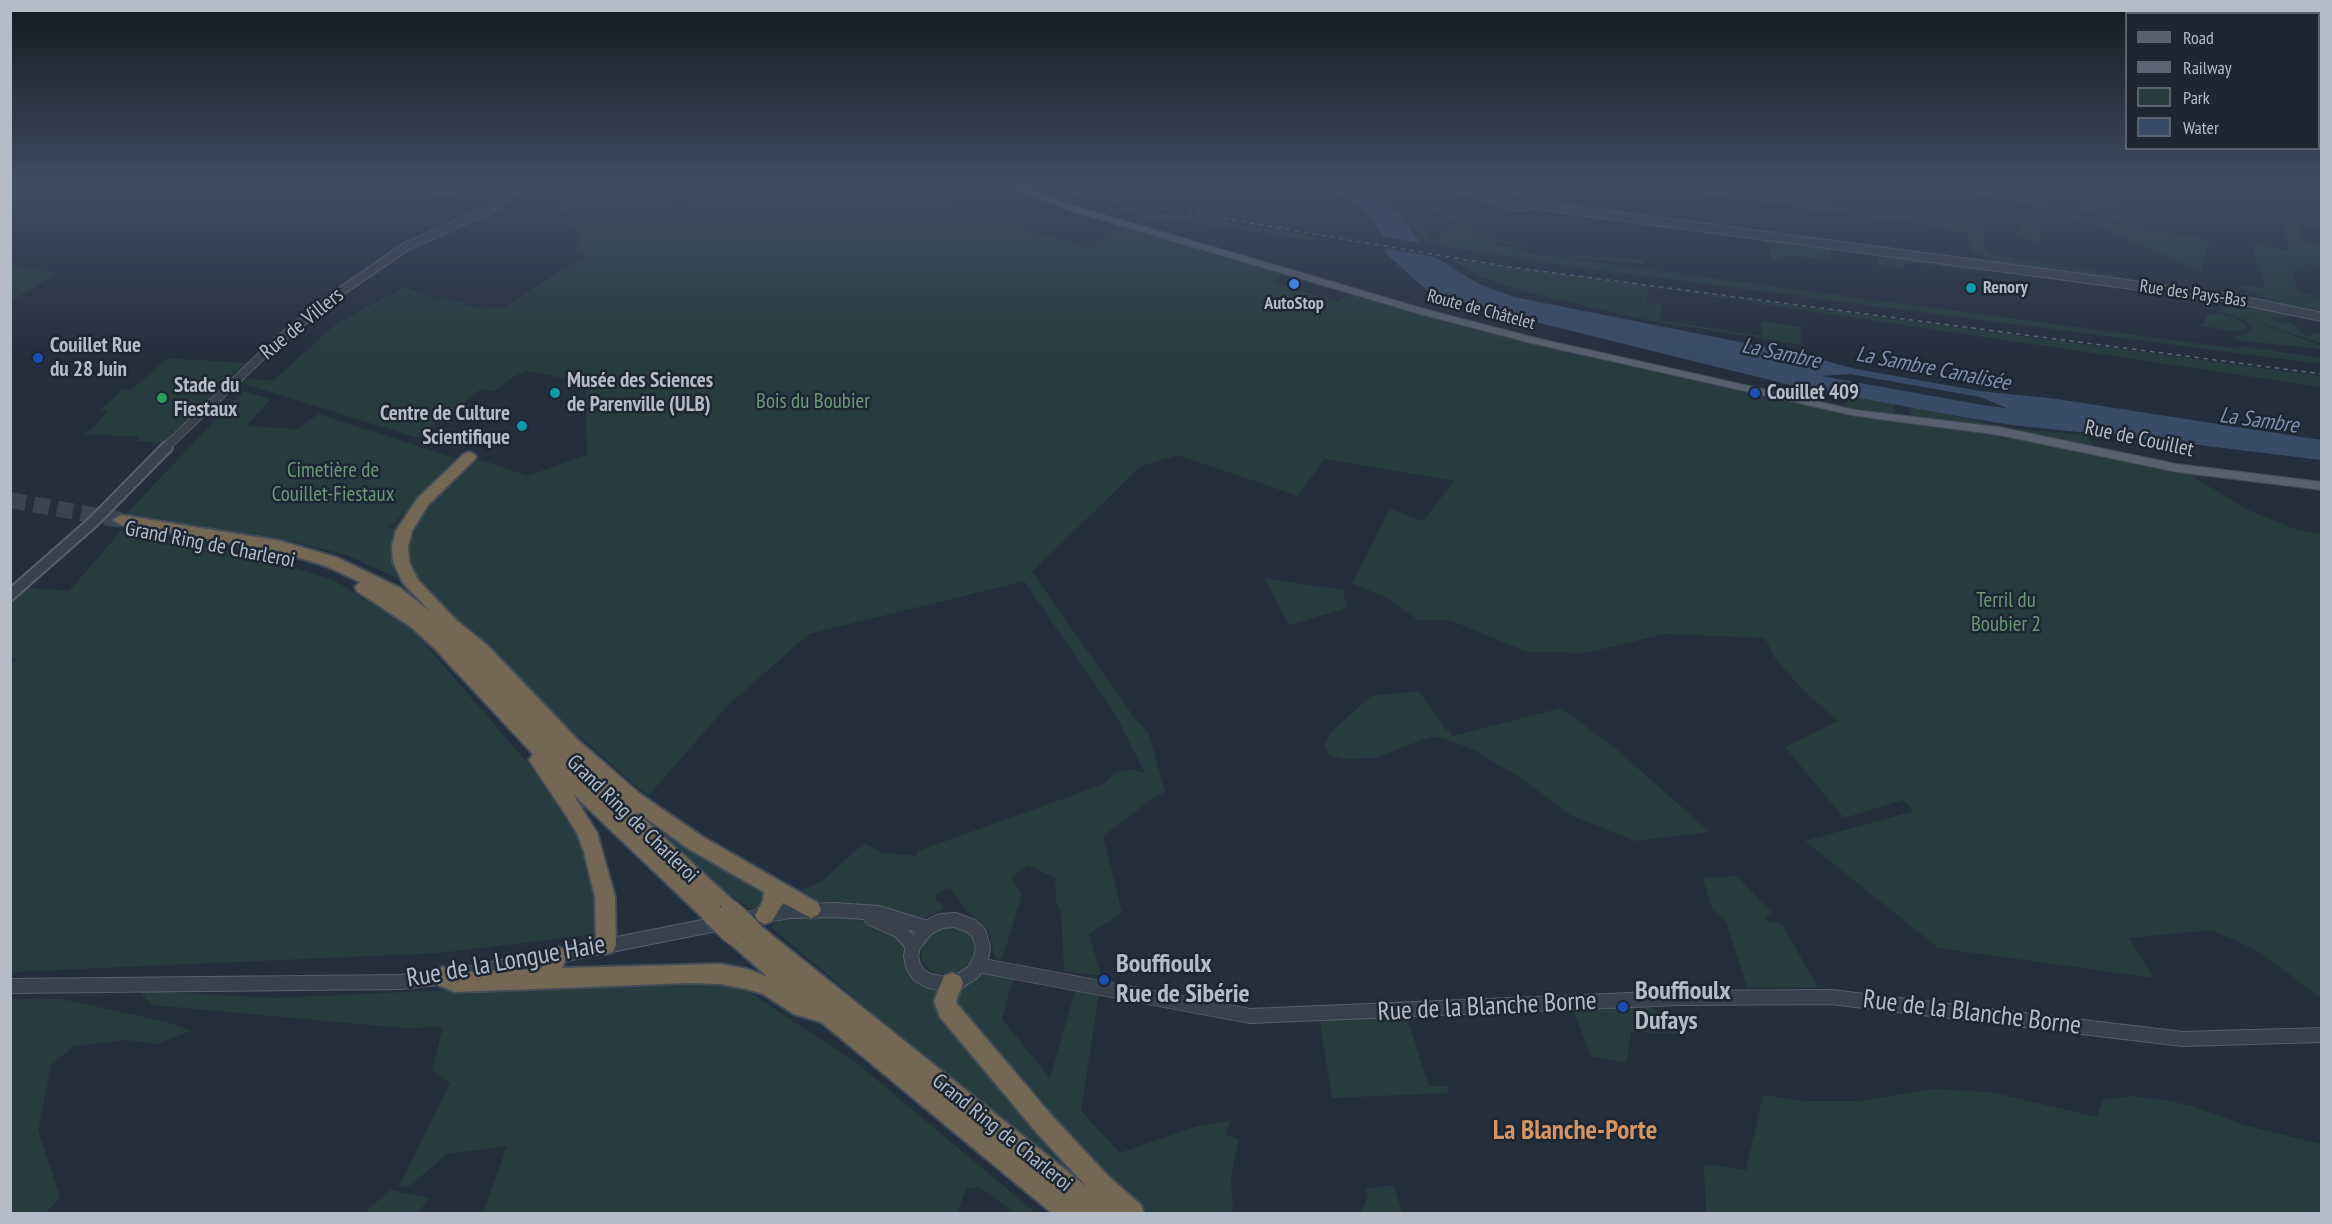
<!DOCTYPE html>
<meta charset="utf-8">
<style>
body{margin:0}
#map{position:relative;width:2332px;height:1224px;overflow:hidden;background:#242f3e;font-family:"PT Sans Narrow",sans-serif}
canvas{display:block}
.frame{position:absolute;inset:0;border:12px solid #b4bcc9;pointer-events:none}
.legend{position:absolute;left:2125px;top:12px;width:195px;height:138px;box-sizing:border-box;background:#1d2633;border:2px solid #59626f;margin:0;padding:8px 10px;list-style:none;font-size:18px;color:#b4bcc9}
.legend li{display:flex;align-items:center;gap:12px;height:30px}
.legend b{width:30px;border:2px solid #59626f}
</style>
<div id="map">
<canvas width="2332" height="1224"></canvas>
<div class="frame"></div>
<ul class="legend">
<li><b style="height:8px;background:#56606e"></b>Road</li>
<li><b style="height:8px;background:#5a6575"></b>Railway</li>
<li><b style="height:16px;background:#263c3f"></b>Park</li>
<li><b style="height:16px;background:#394c67"></b>Water</li>
</ul>
</div>
<script>
const g = document.querySelector('canvas').getContext('2d');
g.lineJoin = 'round';
function fill(path, color) { g.fillStyle = color; g.fill(path, 'evenodd'); }
const toPath = rows => new Path2D(rows.map(r => 'M' + r).join(''));
function stroke(path, color, width, dash) { g.strokeStyle = color; g.lineWidth = width; g.lineCap = dash ? 'butt' : 'round'; g.setLineDash(dash || []); g.stroke(path); }
function write(font, color, halo, rows, align = 'center') {
  g.font = font + ' "PT Sans Narrow",sans-serif'; g.lineWidth = 5; g.setLineDash([]); g.textBaseline = 'middle'; g.strokeStyle = halo; g.fillStyle = color; for (const [text, x, y, turn = 0] of rows) {
    g.save(); g.translate(x, y); g.rotate((+turn || 0) * Math.PI / 180); g.textAlign = isNaN(turn) ? turn : align; if (halo) g.strokeText(text, 0, 0); g.fillText(text, 0, 0); g.restore();
  }
}
fill(toPath([
 [415,187,463,187,454,196,433,195,427,201,401,198],
 [585,187,650,187,677,205,696,200,722,187,882,187,920,191,966,187,946,200,1006,223,1091,249,1118,224,1282,273,1273,283,1339,302,1348,294,1460,326,1640,369,1863,417,2038,439,2194,475,2195,478,2248,510,2297,530,2321,534,2321,998,2256,950,2212,930,2129,938,2154,978,1938,948,1805,841,1914,811,1903,800,1844,818,1785,747,1838,721,1804,691,1776,660,1765,638,1665,634,1585,653,1527,652,1450,620,1418,620,1386,597,1352,584,1390,509,1423,521,1454,481,1324,459,1298,496,1178,455,1141,466,1032,572,1136,720,1149,734,1165,792,1149,801,1103,836,1122,913,1089,934,1101,976,1064,971,1061,912,1056,902,1055,878,1028,865,1011,878,1020,891,1021,898,1002,959,995,959,988,930,968,913,950,888,937,894,935,900,943,904,943,909,924,919,804,899,801,891,821,882,864,843,883,853,916,856,918,851,1104,784,1114,773,1132,769,1145,773,1115,714,1024,581,809,634,728,705,648,796,520,684,427,589,411,569,406,550,412,528,423,507,469,463,482,460,527,476,587,455,585,383,529,371,515,376,493,392,481,389,418,438,238,382,242,378,273,381,330,329,359,311,406,287,437,300,441,296,479,309,487,306,502,309,561,270,585,260,584,255,574,250,583,234,559,220,568,215,561,211,553,200,574,190,580,192,586,190],
 [1380,187,1395,192,1394,200,1437,244,1428,244,1381,192],
 [1461,187,1473,187,1485,193,1492,187,1560,187,1557,205,1536,202,1517,189,1485,195],
 [1647,187,1838,187,1834,201,1839,204,1879,212,1882,202,1890,204,1888,208,1946,223,1976,228,1986,227,1988,229,1985,231,1983,248,1992,254,2064,267,2073,268,2074,266,2138,281,2137,283,1997,264,1970,249,1967,233,1922,224],
 [1906,187,1953,194,1955,189,1957,192,1953,200,1944,201,1926,198,1926,194],
 [1967,187,1983,187,2072,206,2080,202,2083,194,2080,191,2094,190,2117,199,2120,208,2116,216,2141,224,2079,212,2079,219,2057,215,2056,218,2041,215,2039,224,2041,240,2037,243,2015,235,2019,233,2020,224,2026,225,2026,218,2031,219,2030,205,1968,193],
 [1406,193,1415,195,1497,238,1520,246,1548,253,1644,260,1645,264,1574,258,1514,246,1493,240],
 [1123,206,1316,237,1315,241,1167,218,1154,219,1134,213,1110,214],
 [2308,209,2321,211,2321,228,2299,225,2300,237,2304,238,2306,242,2321,246,2321,260,2318,260,2321,267,2305,263,2305,267,2292,272,2297,290,2321,299,2321,315,2217,293,2267,300,2267,298,2237,287,2244,285,2265,288,2252,244,2291,251,2281,219,2314,225],
 [1612,219,1987,269,1988,273,1906,262,1903,269,1878,265,1878,255,1830,248,1832,261,1785,255,1781,261,1771,259,1767,241],
 [2107,222,2210,240,2201,272,2095,225],
 [1456,223,1497,244,1534,254,2240,349,2240,347,2250,347,2321,358,2321,364,1575,267,1442,246,1437,236],
 [1449,259,2321,376,2321,387,1648,287,1647,303,1661,305,1660,320,1762,336,1762,321,1801,327,1802,345,1651,321,1530,293,1478,276],
 [11,265,57,273,11,301],
 [2218,307,2277,309,2285,312,2290,315,2287,318,2273,317,2272,319,2281,324,2291,322,2306,336,2321,332,2321,343,2234,314,2321,346,2321,349,2236,340,2234,336,2246,335,2251,331,2252,326,2245,320,2214,309,2188,309,2214,308,2225,311],
 [2220,314,2234,318,2246,325,2246,329,2234,331,2200,326,2205,322,2205,315],
 [168,358,245,363,165,443,137,441,139,437,84,434,93,428,108,411,100,410,123,389,131,390],
 [1767,379,1895,404,1894,415,1846,407,1848,397,1793,387],
 [243,391,271,399,246,426,297,429,318,414,461,460,424,496,388,528,391,529,401,521,394,540,392,557,404,581,346,555,296,542,123,517],
 [1909,407,2018,429,2087,435,2094,446,1994,426,1910,416],
 [121,531,271,560,335,581,412,629,543,781,582,843,601,889,596,934,440,953,11,972,10,667,16,658,11,658,11,603,27,588,69,591],
 [1264,578,1343,590,1347,608,1289,625],
 [1419,691,1447,731,1449,730,1453,736,1561,708,1616,749,1710,832,1635,841,1572,816,1518,776,1470,748,1442,738,1430,737,1375,758,1343,759,1329,755,1325,746,1330,733,1371,696],
 [630,802,767,889,763,906,757,910,749,908,718,886,645,821],
 [1737,876,1772,913,1765,917,1769,922,1782,924,1818,988,1747,987,1726,922,1712,909,1703,878],
 [833,915,880,925,905,939,904,961,912,975,940,989,1089,1179,1081,1183,875,1015,771,927,780,920],
 [952,926,968,931,973,937,976,952,972,960,959,972,951,974,933,973,922,961,922,945,934,931],
 [986,972,1018,974,1011,986,1002,1019,1050,1078,1076,987,1099,994,1081,1111,1120,1153,1197,1126,1230,1121,1225,1134,1239,1140,1231,1176,1233,1213,1147,1213,1136,1204,1051,1114,952,1000,954,989],
 [719,984,749,992,858,1064,1036,1213,1014,1213,980,1187,966,1189,957,1213,483,1213,507,1146,447,1154,411,1185,399,1187,450,1083,432,1070,443,1027,403,1028,152,1005,139,991,276,998,554,985],
 [11,999,61,999,167,1022,191,1031,157,1044,126,1040,74,1046,51,1065,38,1130,60,1197,46,1213,11,1213],
 [1572,1006,1650,1006,1668,1019,1680,1034,1631,1032,1627,1063,1591,1056],
 [1406,1015,1429,1086,1447,1086,1449,1093,1332,1098,1320,1023,1325,1020],
 [1933,1089,1990,1092,2097,1117,2102,1100,2132,1096,2169,1101,2192,1106,2244,1125,2321,1144,2321,1213,1706,1213,1704,1164,1746,1170,1763,1095,1803,1101,1858,1101],
 [1394,1185,1402,1213,1361,1213,1368,1195,1365,1189],
 [390,1190,429,1198,418,1213,364,1213]
]), '#263c3f');
fill(toPath([
 [1330,187,1377,187,1377,192,1403,217,1417,239,1435,257,1477,283,1514,297,1800,354,1856,369,1980,391,2057,399,2321,440,2321,460,2183,443,2012,425,1951,415,1795,386,1519,318,1428,291,1384,252,1389,247,1369,214],
 [1850,374,1980,397,2007,408,2060,414,1988,406,1821,376]
]), '#394c67');
fill(toPath([
 [1379,236,1427,244,1440,258,1384,248]
]), '#242f3e');
stroke(toPath([
 [10,500,121,520]
]), '#3a4453', 16, [16, 8]);
const minorFar2 = toPath([
 [1458,187,1475,195,1491,197],
 [1505,189,1522,192,1530,201,1525,206,1514,207,1493,200,1492,194,1505,189],
 [1528,204,2230,298,2322,317],
 [165,448,273,345,334,296,407,246,489,210,514,187]
]);
const minorFar1 = toPath([
 [10,595,93,522,167,447]
]);
const minor = toPath([
 [871,918,900,931,913,946],
 [740,920,790,911,835,910,878,913,927,928],
 [955,920,971,926,979,933,983,948,981,959,973,972,961,980,946,984,929,981,919,975,913,966,911,956,913,946,927,928,941,921,955,920],
 [978,965,1250,1016,1678,998,1831,997,2183,1039,2322,1035],
 [466,974,722,923],
 [10,986,401,982,445,977]
]);
const major = toPath([
 [884,187,933,187,929,190,888,190,884,187],
 [1009,187,1022,187,1081,208,1428,310,1536,338,1856,410,1999,427,2177,464,2322,482,2322,490,2177,472,1999,435,1856,416,1535,344,1420,314,1075,212,1009,187]
]);
const highway = toPath([
 [469,452,474,454,476,457,474,460,428,505,412,531,408,546,409,562,418,580,456,620,488,646,579,741,640,794,703,837,818,903,821,909,818,915,811,918,783,903,772,921,765,924,758,921,755,915,763,901,764,892,689,849,633,809,738,905,741,911,738,917,731,920,722,915,719,920,712,923,705,920,573,794,597,833,615,897,616,945,613,952,606,954,599,952,596,945,595,897,584,852,578,835,566,815,529,760,533,754,434,648,411,627,357,591,355,587,360,582,326,566,274,550,121,525,113,520,121,515,281,541,338,558,400,588,430,611,403,583,393,562,392,546,396,531,417,499,464,454,469,452],
 [751,921,758,924,1087,1187,1037,1133,940,1017,934,1001,944,976,952,973,960,976,963,983,956,1001,957,1004,1053,1117,1109,1177,1141,1205,1144,1214,1053,1214,821,1022,794,1014,763,994,747,989,720,984,689,983,455,992,436,984,432,977,436,970,443,967,456,972,541,969,550,949,557,947,564,949,567,956,562,968,720,964,747,969,768,977,726,940,723,934,726,928,733,925,741,929,744,924,751,921]
]);
stroke(minorFar2, '#565f6c', 10);
stroke(minorFar1, '#565f6c', 14);
stroke(minor, '#565f6c', 16);
stroke(major, '#414a57', 2);
stroke(highway, '#434c59', 4);
stroke(minorFar2, '#38414e', 8);
stroke(minorFar1, '#38414e', 10);
stroke(minor, '#38414e', 14);
fill(major, '#56606e');
fill(highway, '#746855');
stroke(toPath([
 [1037,187,1509,267,2322,374]
]), '#5a6575', 1.5, [4.5, 4.5]);
const highwayBridge = toPath([
 [731,911,751,930],
 [712,914,733,934]
]);
stroke(highwayBridge, '#434c59', 24, []);
stroke(highwayBridge, '#746855', 21);
const sky = g.createLinearGradient(0, 0, 0, 359);
sky.addColorStop(0, '#141a22');
sky.addColorStop(0.52, '#3f4d63');
sky.addColorStop(1, '#3f4d6300');
g.fillStyle = sky;
g.fillRect(0, 0, 2332, 359);
for (const [x, y, r, color] of [
 [1294,284,6,"#3f7fe0"],
 [1971,288,6,"#0f9aa8"],
 [38,358,6,"#1a4fb4"],
 [555,393,6,"#0f9aa8"],
 [1755,393,6,"#1a4fb4"],
 [162,398,6,"#2e9e5b"],
 [522,426,6,"#0f9aa8"],
 [1104,980,6,"#1a4fb4"],
 [1623,1007,6,"#1a4fb4"]
]) { const dot = new Path2D(); dot.arc(x, y, r, 0, 2 * Math.PI); g.fillStyle = color; g.fill(dot); stroke(dot, '#1d2633', 2); }
write('bold 18px', '#b4bcc9', '#1d2633', [
 ["Renory",1983,288],
 ["AutoStop",1294,304,"center"]
], 'left');
write('18px', '#b4bcc9', '#1d2633', [
 ["Rue des Pays-Bas",2193,294,8],
 ["Route de Châtelet",1481,310,15]
]);
write('21px', '#b4bcc9', '#1d2633', [
 ["Rue de Villers",302,324,-39],
 ["Rue de Couillet",2139,439,12],
 ["Grand Ring de Charleroi",210,545,11],
 ["Grand Ring de Charleroi",632,819,44],
 ["Grand Ring de Charleroi",1002,1133,39]
]);
write('bold 21px', '#b4bcc9', '#1d2633', [
 ["Couillet Rue",50,346],
 ["du 28 Juin",50,370],
 ["Musée des Sciences",567,381],
 ["de Parenville (ULB)",567,405],
 ["Stade du",174,386],
 ["Fiestaux",174,410],
 ["Couillet 409",1767,393],
 ["Centre de Culture",510,414,"right"],
 ["Scientifique",510,438,"right"]
], 'left');
write('21px', '#6b9a76', '#1d2633', [
 ["Bois du Boubier",813,402],
 ["Cimetière de",333,471],
 ["Couillet-Fiestaux",333,495],
 ["Terril du",2006,601],
 ["Boubier 2",2006,625]
]);
write('italic 22px', '#7c92b1', '#1d2633', [
 ["La Sambre",1781,354,12],
 ["La Sambre Canalisée",1933,369,11],
 ["La Sambre",2259,421,8]
]);
write('26px', '#b4bcc9', '#1d2633', [
 ["Rue de la Longue Haie",506,962,-10],
 ["Rue de la Blanche Borne",1487,1007,-3],
 ["Rue de la Blanche Borne",1972,1013,7]
]);
write('bold 26px', '#b4bcc9', '#1d2633', [
 ["Bouffioulx",1116,965],
 ["Rue de Sibérie",1116,995],
 ["Bouffioulx",1635,992],
 ["Dufays",1635,1022]
], 'left');
write('bold 27px', '#d59563', '#1d2633', [
 ["La Blanche-Porte",1575,1131]
]);
</script>
